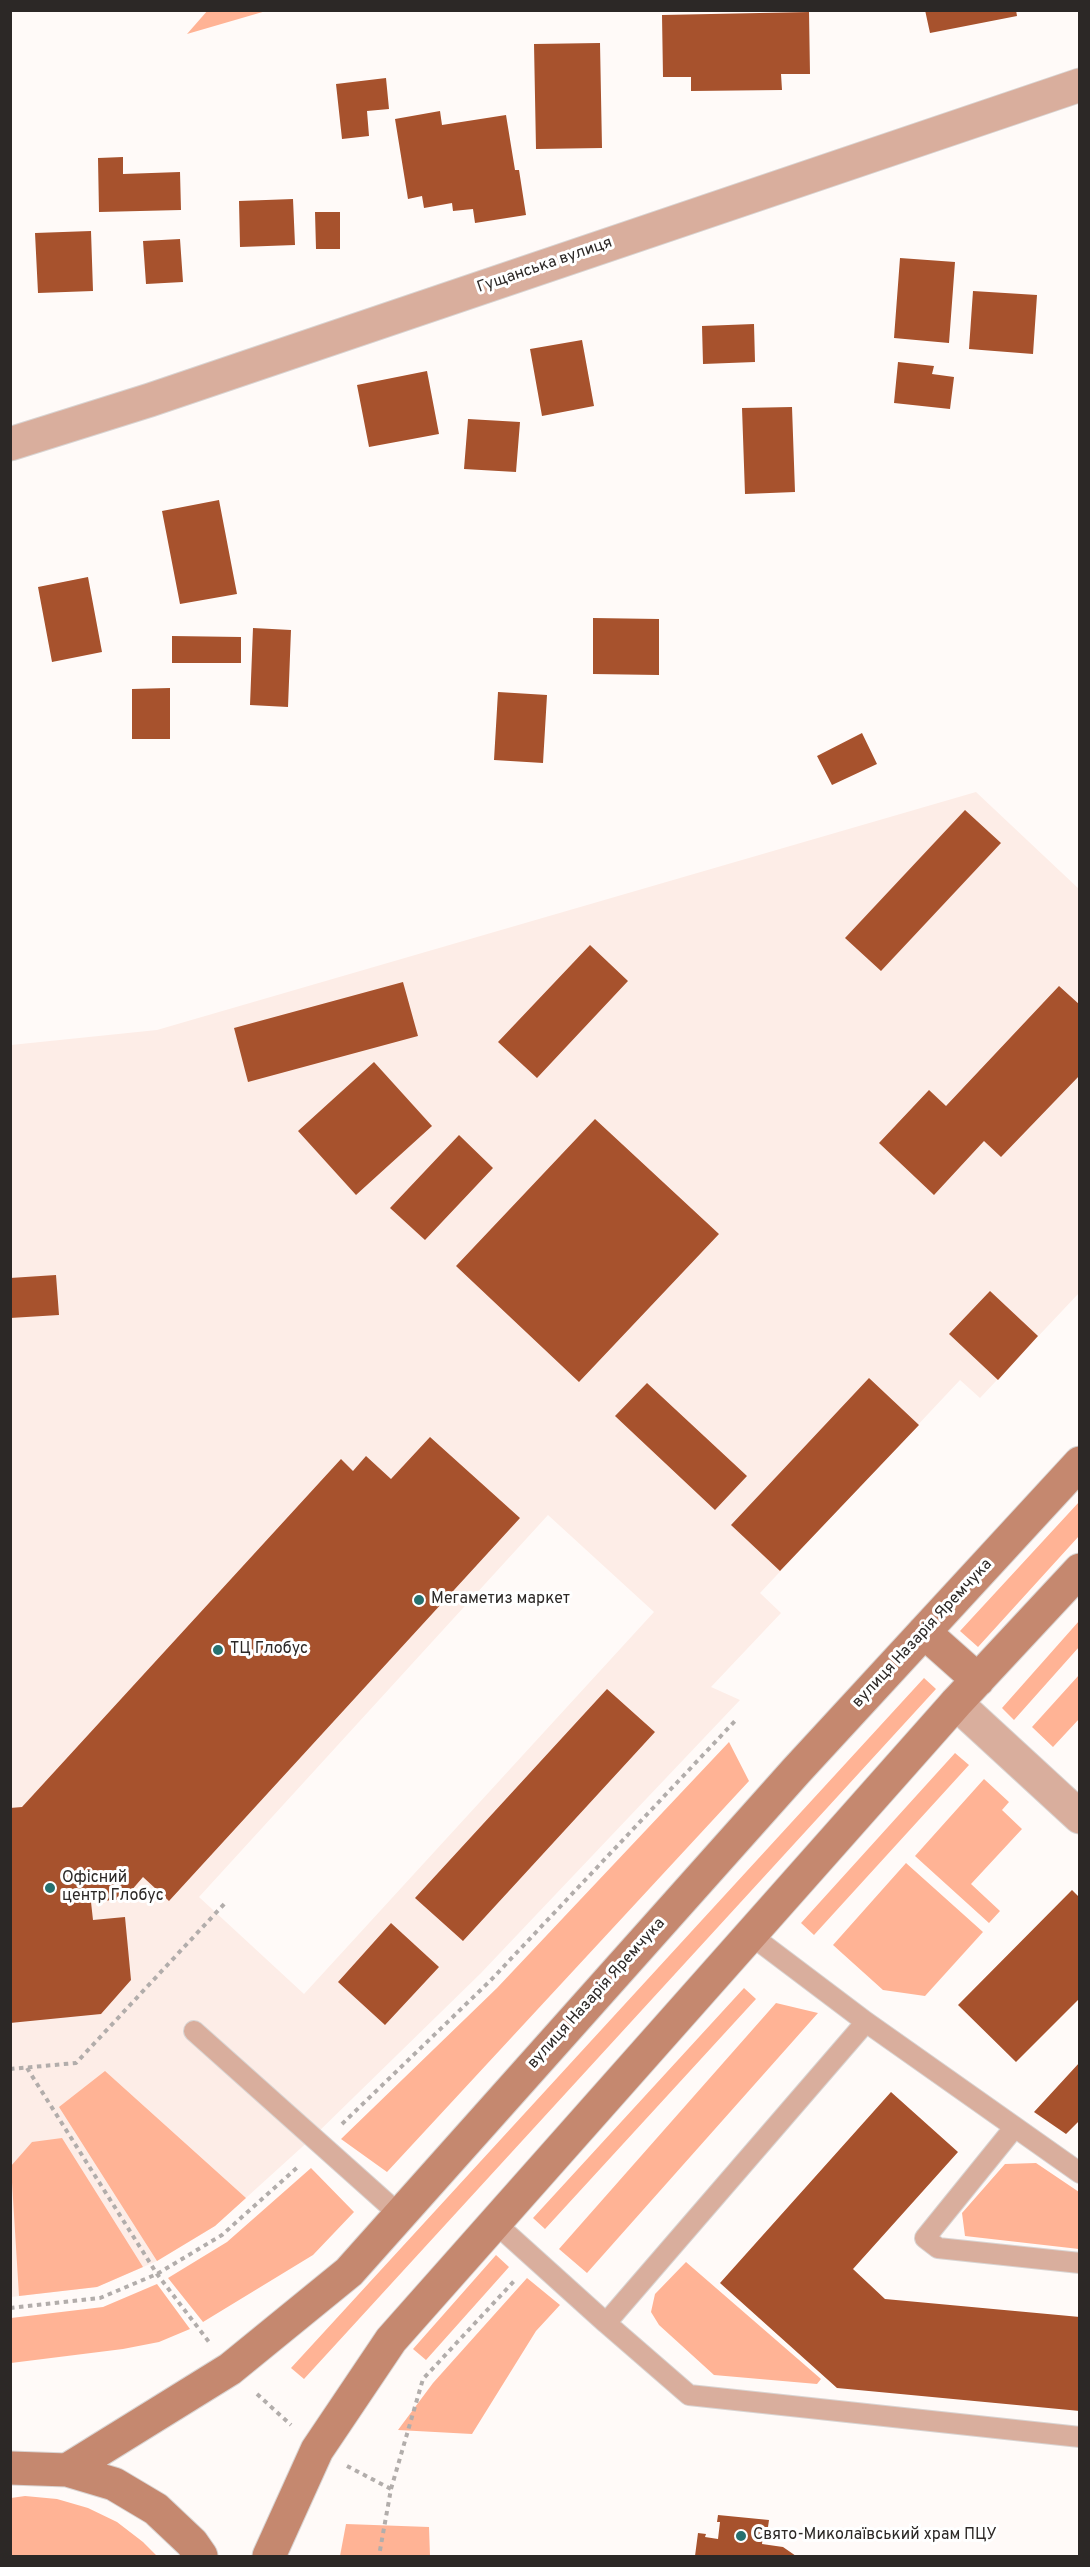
<!DOCTYPE html>
<meta charset="utf-8">
<style>
body{margin:0}
#map{position:relative;width:1090px;height:2567px;overflow:hidden;background:#fffaf8;font-family:Overpass,sans-serif}
canvas{display:block}
.frame{position:absolute;inset:0;border:12px solid #2c2826;pointer-events:none}
</style>
<div id="map">
<canvas width="1090" height="2567"></canvas>
<div class="frame"></div>
</div>
<script>
const g = document.querySelector('canvas').getContext('2d');
g.lineJoin = 'round';
function fill(path, color) { g.fillStyle = color; g.fill(path, 'evenodd'); }
const toPath = rows => new Path2D(rows.map(r => 'M' + r).join(''));
function stroke(path, color, width, dash) { g.strokeStyle = color; g.lineWidth = width; g.lineCap = dash ? 'butt' : 'round'; g.setLineDash(dash || []); g.stroke(path); }
function write(font, color, halo, rows, align = 'center') {
  g.font = font + ' Overpass,sans-serif'; g.lineWidth = 6; g.setLineDash([]); g.textBaseline = 'middle'; g.strokeStyle = halo; g.fillStyle = color; for (const [text, x, y, turn = 0] of rows) {
    g.save(); g.translate(x, y); g.rotate((+turn || 0) * Math.PI / 180); g.textAlign = isNaN(turn) ? turn : align; if (halo) g.strokeText(text, 0, 0); g.fillText(text, 0, 0); g.restore();
  }
}
fill(toPath([
 [976,792,1079,889,1079,1293,980,1398,960,1380,760,1593,781,1613,711,1687,740,1700,481,1973,312,2138,215,2226,157,2261,97,2287,11,2297,11,1045,157,1030],
 [548,1515,654,1612,304,1994,199,1897]
]), '#fdede7');
fill(toPath([
 [208,10,266,10,266,11,187,34],
 [1079,1502,1079,1536,978,1647,960,1631],
 [1079,1621,1079,1647,1014,1720,1002,1708],
 [1079,1675,1079,1719,1053,1747,1032,1727],
 [924,1678,936,1689,304,2379,291,2368],
 [729,1742,749,1781,387,2172,341,2139,497,1988],
 [955,1753,969,1765,814,1935,801,1923],
 [984,1779,1009,1802,1002,1810,1022,1829,971,1884,1000,1911,989,1923,915,1856],
 [906,1863,983,1932,925,1996,883,1990,833,1945],
 [744,1988,756,1999,545,2229,533,2218],
 [776,2003,818,2013,587,2273,559,2249],
 [105,2071,246,2198,215,2226,157,2261,59,2107],
 [62,2138,143,2267,97,2287,19,2296,11,2166,32,2142],
 [1036,2163,1079,2192,1079,2249,965,2236,962,2213,1005,2164],
 [311,2168,354,2212,313,2255,203,2322,168,2278,227,2242],
 [496,2255,509,2267,426,2360,413,2349],
 [686,2262,821,2379,817,2384,714,2375,659,2325,651,2312,655,2294],
 [527,2278,560,2305,536,2331,472,2434,398,2430,433,2383],
 [157,2284,190,2329,159,2342,123,2349,11,2363,11,2318,103,2307],
 [25,2496,57,2499,88,2508,117,2522,143,2542,157,2556,11,2556,11,2498],
 [346,2524,429,2527,430,2556,340,2556]
]), '#ffb395');
fill(toPath([
 [925,10,1016,10,1017,16,930,33],
 [809,12,810,74,781,74,782,90,691,91,691,77,663,77,662,15],
 [600,43,602,148,536,149,534,44],
 [386,78,389,109,367,111,369,136,342,139,336,84],
 [440,111,442,125,506,115,515,170,519,170,526,215,475,223,473,209,453,211,452,203,424,208,422,196,408,199,395,119],
 [123,157,123,174,180,172,181,210,99,212,98,158],
 [293,199,295,245,240,247,239,201],
 [315,212,340,212,340,249,316,249],
 [91,231,93,291,38,293,35,233],
 [180,239,183,282,146,284,143,241],
 [900,258,955,262,949,343,894,338],
 [973,291,1037,295,1033,354,969,349],
 [754,324,755,362,703,364,702,326],
 [582,340,594,406,542,416,530,349],
 [898,362,934,366,932,374,954,377,950,409,894,403],
 [427,371,439,434,369,447,357,385],
 [792,407,795,492,745,494,742,408],
 [468,419,520,422,516,472,464,469],
 [219,500,237,594,180,604,162,511],
 [88,577,102,652,52,662,38,587],
 [593,618,659,619,659,675,593,674],
 [253,628,291,630,288,707,250,705],
 [172,636,241,637,241,663,172,663],
 [170,688,170,739,132,739,132,689],
 [498,692,547,695,543,763,494,760],
 [862,733,877,764,832,785,817,756],
 [965,810,1001,843,881,971,845,938],
 [590,945,628,981,537,1078,498,1042],
 [403,982,418,1036,248,1082,234,1028],
 [1059,986,1080,1005,1080,1075,1001,1157,984,1141,934,1195,879,1143,929,1090,946,1106],
 [374,1062,432,1126,356,1195,298,1131],
 [595,1119,719,1234,579,1382,456,1266],
 [459,1135,493,1168,425,1240,390,1208],
 [56,1275,59,1315,10,1318,10,1278],
 [990,1291,1038,1336,998,1380,949,1334],
 [869,1378,919,1425,780,1571,731,1525],
 [647,1383,747,1476,715,1510,615,1416],
 [430,1437,520,1518,169,1901,143,1877,124,1899,91,1902,93,1920,125,1917,131,1980,101,2014,10,2023,10,1808,22,1807,341,1459,353,1471,366,1456,391,1479],
 [607,1689,655,1732,463,1941,415,1898],
 [1072,1890,1080,1898,1080,1998,1016,2062,958,2005],
 [391,1923,439,1967,385,2025,338,1982],
 [1080,2062,1080,2120,1066,2134,1034,2112],
 [891,2092,958,2152,853,2269,885,2299,1080,2317,1080,2411,837,2388,720,2283],
 [718,2515,769,2520,768,2527,764,2527,762,2544,783,2547,796,2556,695,2556,698,2533,706,2534,705,2537,718,2539,720,2522,717,2522]
]), '#a7522d');
const lane = toPath([
 [752,1936,866,2022,1080,2173],
 [194,2031,400,2215],
 [1014,2128,925,2238,938,2248,1080,2263],
 [494,2222,606,2323,866,2022],
 [606,2323,689,2395,1080,2437]
]);
const street = toPath([
 [10,444,150,400,1080,85],
 [956,1703,1080,1817]
]);
const secondary = toPath([
 [924,1632,978,1680],
 [10,2468,67,2470,114,2484,156,2509,192,2543,201,2556],
 [67,2470,230,2369,349,2272,796,1771,1080,1463],
 [269,2556,317,2450,391,2340,956,1703,1080,1570]
]);
stroke(lane, '#d9d4d2', 22);
stroke(street, '#d9d4d2', 35);
stroke(secondary, '#d9d4d2', 35);
stroke(toPath([
 [27,2068,157,2274,209,2342],
 [10,2069,76,2063,227,1901],
 [342,2124,490,1981,735,1721],
 [10,2308,100,2298,157,2274,222,2235,300,2165],
 [257,2394,291,2425],
 [347,2466,391,2489,379,2556],
 [391,2489,423,2379,516,2279]
]), '#b2adab', 4, [4.5, 4.5]);
stroke(lane, '#d9ae9d', 20);
stroke(street, '#d9ae9d', 33);
stroke(secondary, '#c5886f', 33);
for (const [x, y, r, color] of [
 [419,1600,6,"#26716f"],
 [218,1650,6,"#26716f"],
 [50,1888,6,"#26716f"],
 [741,2536,6,"#26716f"]
]) { const dot = new Path2D(); dot.arc(x, y, r, 0, 2 * Math.PI); g.fillStyle = color; g.fill(dot); stroke(dot, '#fff', 2); }
write('16px', '#2c2826', '#fff', [
 ["Гущанська вулиця",545,266,-19],
 ["вулиця Назарія Яремчука",923,1634,-47],
 ["вулиця Назарія Яремчука",597,1994,-48]
]);
write('16px', '#2c2826', '#fff', [
 ["Мегаметиз маркет",431,1600],
 ["ТЦ Глобус",230,1650],
 ["Офісний",62,1879],
 ["центр Глобус",62,1897],
 ["Свято-Миколаївський храм ПЦУ",753,2536]
], 'left');
</script>
